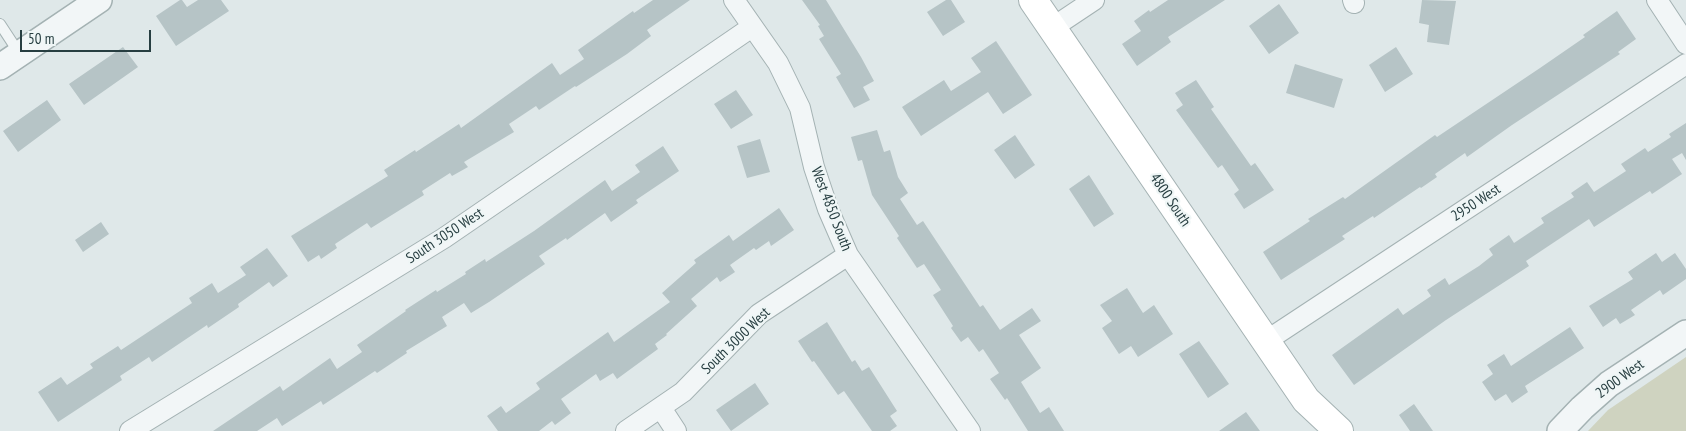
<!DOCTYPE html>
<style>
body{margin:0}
#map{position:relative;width:1686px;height:431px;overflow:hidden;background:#dfe8e9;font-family:"PT Sans Narrow",sans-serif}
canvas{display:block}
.scale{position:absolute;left:20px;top:30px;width:131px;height:22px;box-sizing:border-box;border:2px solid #273e41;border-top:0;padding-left:6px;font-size:15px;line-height:18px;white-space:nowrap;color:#273e41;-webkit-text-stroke:4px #eff6f6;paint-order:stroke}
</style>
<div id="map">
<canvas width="1686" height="431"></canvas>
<div class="scale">50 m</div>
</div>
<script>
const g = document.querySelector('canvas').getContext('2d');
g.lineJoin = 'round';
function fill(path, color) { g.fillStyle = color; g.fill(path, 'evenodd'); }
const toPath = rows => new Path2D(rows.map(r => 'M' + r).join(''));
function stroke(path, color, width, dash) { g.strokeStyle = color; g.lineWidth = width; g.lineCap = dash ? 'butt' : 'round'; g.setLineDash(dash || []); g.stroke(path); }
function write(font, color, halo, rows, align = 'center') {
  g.font = font + ' "PT Sans Narrow",sans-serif'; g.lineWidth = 4.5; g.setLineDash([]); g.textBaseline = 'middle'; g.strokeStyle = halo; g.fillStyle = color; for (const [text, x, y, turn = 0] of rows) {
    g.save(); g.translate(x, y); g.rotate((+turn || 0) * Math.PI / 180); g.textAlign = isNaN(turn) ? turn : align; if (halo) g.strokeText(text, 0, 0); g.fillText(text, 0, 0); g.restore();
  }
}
fill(toPath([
 [1686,357,1686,431,1588,431,1608,410]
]), '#cfd3c0');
fill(toPath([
 [180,0,182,0,187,7,198,0,221,0,229,11,176,46,156,16],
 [653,0,690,0,647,30,651,36,627,54,576,87,575,86,539,110,536,106,509,124,514,132,464,162,468,167,452,176,450,173,422,191,424,195,371,228,367,223,335,244,337,248,321,259,319,255,308,262,291,236,388,176,384,170,415,150,416,152,459,124,461,128,552,63,560,75,584,59,578,50,633,11,634,13],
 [802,0,826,0,861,57,874,81,863,87,870,100,854,108,836,77,841,74,819,39,824,36,818,26,820,25],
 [946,0,951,0,965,22,943,36,927,12],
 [1168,0,1225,0,1168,37,1171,42,1137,66,1122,44,1141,31,1134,21,1149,10,1150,12],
 [1422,0,1456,1,1449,45,1427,42,1429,25,1419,23],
 [1279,4,1299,33,1269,54,1249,26],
 [1617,11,1636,39,1618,52,1620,54,1512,125,1467,157,1465,153,1435,174,1437,177,1421,188,1420,187,1374,218,1373,216,1342,236,1345,239,1281,280,1263,252,1310,221,1308,219,1343,197,1345,199,1435,135,1437,137,1540,68,1585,37,1583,35],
 [996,41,1032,95,1003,114,988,92,921,136,902,107,944,80,951,91,981,72,971,58],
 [123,47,138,67,84,105,69,84],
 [1396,47,1413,74,1385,92,1369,65],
 [1295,64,1343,79,1334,108,1286,93],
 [1196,80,1214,107,1211,109,1251,166,1255,163,1274,190,1244,209,1234,194,1239,190,1222,165,1218,168,1176,110,1183,105,1175,93],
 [736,90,753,115,731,129,714,104],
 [47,100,61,120,18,152,3,131],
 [1686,123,1686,160,1682,153,1672,159,1682,174,1652,194,1650,191,1594,227,1589,219,1526,261,1529,266,1446,320,1354,385,1332,355,1398,308,1403,315,1431,296,1427,290,1445,278,1449,285,1479,266,1493,255,1489,249,1509,235,1514,243,1544,223,1541,218,1574,197,1571,193,1587,182,1594,192,1626,171,1621,164,1645,148,1648,152,1671,137,1669,134],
 [877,130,884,152,890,150,898,177,908,193,900,199,917,225,923,221,980,307,983,305,1000,330,1032,308,1041,321,1019,335,1041,368,1021,382,1040,413,1049,407,1064,431,1028,431,1007,398,1005,400,990,379,999,373,983,349,979,352,968,337,961,342,951,328,953,326,933,295,941,290,924,264,917,268,897,238,899,236,872,195,862,160,858,161,851,137],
 [1015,135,1035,165,1015,179,994,150],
 [760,139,770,172,747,178,737,146],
 [663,146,679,171,636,200,638,203,611,222,605,213,567,240,566,238,539,256,545,264,489,302,471,313,464,303,442,317,447,326,406,351,407,353,377,373,375,371,323,405,321,401,282,426,277,418,257,431,213,431,280,386,283,391,330,358,337,369,362,352,357,345,406,311,405,310,436,290,437,292,466,274,465,272,485,259,486,262,534,231,605,180,612,191,640,172,635,165],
 [1089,175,1114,214,1094,227,1069,189],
 [779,208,794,230,771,246,769,241,756,250,754,248,730,265,735,272,720,282,717,277,691,299,697,306,666,334,667,335,655,344,658,349,617,379,613,373,600,381,596,374,561,399,571,413,555,425,552,421,539,431,498,431,487,416,501,406,506,413,540,389,536,383,608,332,614,342,670,302,662,293,696,263,694,260,729,235,733,241],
 [101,222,109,234,83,252,75,240],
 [267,248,288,276,273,287,269,282,238,304,239,307,208,328,207,325,152,362,149,357,120,376,122,380,58,422,38,392,61,377,67,385,93,368,90,364,118,346,121,350,192,303,189,298,212,283,218,293,246,275,240,267],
 [1656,253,1662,262,1675,253,1686,269,1686,279,1663,295,1660,290,1631,310,1635,315,1620,324,1616,318,1603,327,1589,306,1633,279,1628,272],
 [1127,288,1143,313,1154,305,1173,334,1138,357,1131,346,1119,354,1102,328,1112,321,1100,305],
 [827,322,852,362,855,360,862,371,869,367,897,411,890,416,897,426,890,431,872,431,844,391,838,395,814,361,812,362,798,341],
 [1570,327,1584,348,1525,386,1528,392,1512,403,1506,394,1495,401,1482,382,1493,374,1487,365,1504,354,1511,366],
 [1199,341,1229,384,1208,398,1179,354],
 [755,383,769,404,731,431,716,410],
 [1414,404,1433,431,1410,431,1399,415],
 [1246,412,1260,431,1219,431]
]), '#b6c4c6');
const service = toPath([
 [0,24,19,53]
]);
const minor = toPath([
 [734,0,778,63,800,108,814,167,828,209,848,255,970,431],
 [1353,0,1354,3],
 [1657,0,1686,44],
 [1052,28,1094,0],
 [1266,341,1686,64],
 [661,408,676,431],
 [130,431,444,238,752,27],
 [626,431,683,392,759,314,848,255]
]);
const tertiary = toPath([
 [0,67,99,0],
 [1560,431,1582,408,1609,384,1686,333]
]);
const secondary = toPath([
 [1033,0,1306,400,1339,431]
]);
stroke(service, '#a4b2b3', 12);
stroke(minor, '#a4b2b3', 22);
stroke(tertiary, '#a4b2b3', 28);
stroke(secondary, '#a4b2b3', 30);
stroke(service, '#f2f6f7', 10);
stroke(minor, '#f2f6f7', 20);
stroke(tertiary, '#f2f6f7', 25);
stroke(secondary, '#fff', 28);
write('15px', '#273e41', '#eff6f6', [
 ["4800 South",1170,200,56],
 ["2950 West",1476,203,-33],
 ["West 4850 South",831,209,69],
 ["South 3050 West",445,236,-33],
 ["South 3000 West",736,341,-44],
 ["2900 West",1620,379,-36]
]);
</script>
